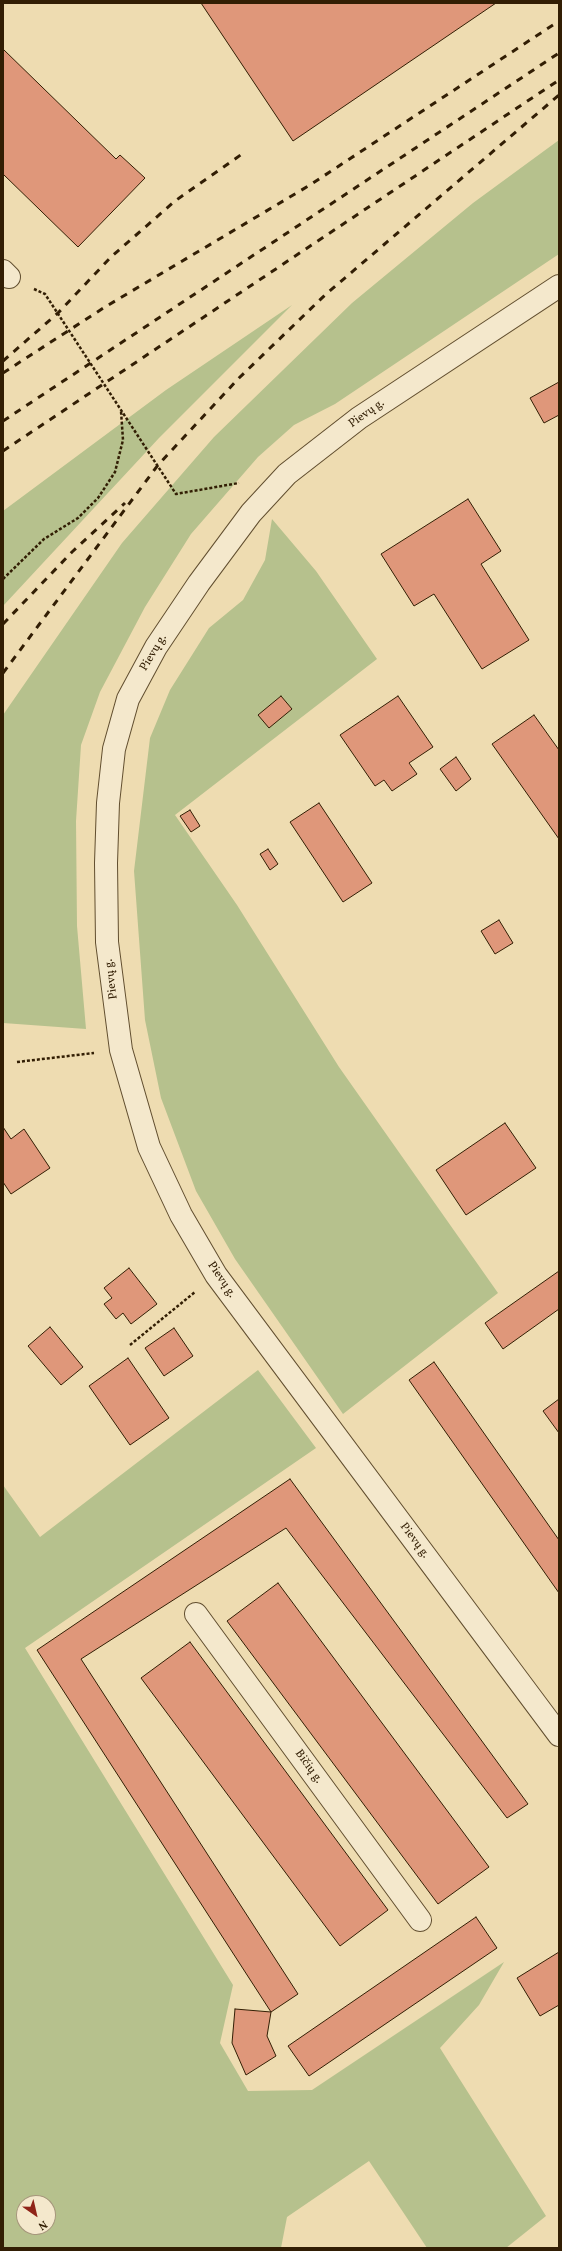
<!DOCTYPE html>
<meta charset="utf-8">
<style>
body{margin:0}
#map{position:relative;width:562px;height:2251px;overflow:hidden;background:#eedcb1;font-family:Vollkorn,serif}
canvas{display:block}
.frame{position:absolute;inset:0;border:4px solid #321e04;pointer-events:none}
.north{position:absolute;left:16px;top:2195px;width:40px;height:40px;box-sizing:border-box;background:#f4e8cc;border:1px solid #a6977c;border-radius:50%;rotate:146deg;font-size:11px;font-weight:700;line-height:16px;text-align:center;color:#321e04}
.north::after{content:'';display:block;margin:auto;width:14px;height:18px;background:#8f2418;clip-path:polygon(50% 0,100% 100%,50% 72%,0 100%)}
</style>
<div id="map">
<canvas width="562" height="2251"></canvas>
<div class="frame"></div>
<div class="north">N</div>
</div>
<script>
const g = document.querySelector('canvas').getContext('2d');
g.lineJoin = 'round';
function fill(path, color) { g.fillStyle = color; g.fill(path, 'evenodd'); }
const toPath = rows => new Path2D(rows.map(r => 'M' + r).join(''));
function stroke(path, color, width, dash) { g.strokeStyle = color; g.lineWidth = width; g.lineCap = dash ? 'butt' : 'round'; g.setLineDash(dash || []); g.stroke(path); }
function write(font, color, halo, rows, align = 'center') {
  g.font = font + ' Vollkorn,serif'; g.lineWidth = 4; g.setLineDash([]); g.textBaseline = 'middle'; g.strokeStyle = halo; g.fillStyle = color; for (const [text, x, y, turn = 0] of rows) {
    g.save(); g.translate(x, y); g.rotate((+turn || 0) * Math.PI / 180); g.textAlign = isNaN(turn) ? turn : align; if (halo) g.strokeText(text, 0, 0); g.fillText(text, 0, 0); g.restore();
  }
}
fill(toPath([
 [559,140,559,254,335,404,294,425,258,457,191,534,145,607,100,692,81,745,76,821,77,926,86,1029,3,1023,3,715,122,543,214,437,352,303,473,203],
 [292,305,159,438,3,606,3,511,166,390],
 [272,519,316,571,377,659,175,815,237,905,339,1067,498,1293,343,1414,235,1259,196,1191,161,1098,145,1020,134,871,150,738,170,690,209,628,243,600,265,560],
 [258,1370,316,1448,25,1648,233,1985,220,2043,248,2091,312,2090,504,1962,479,2005,440,2048,546,2216,506,2248,427,2248,369,2161,287,2217,281,2248,3,2248,3,1485,40,1537],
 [24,2203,48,2203,48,2227,24,2227]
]), '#b6c18d');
const building = toPath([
 [201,3,496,3,293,141,201,3],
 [3,49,116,159,120,155,145,178,78,247,3,174,3,49],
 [559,382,559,415,544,423,530,398,559,382],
 [468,499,501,551,481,564,529,640,482,669,434,594,414,606,381,554,468,499],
 [281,696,292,709,269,728,258,715,281,696],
 [398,696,433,747,409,763,417,774,392,791,384,780,375,786,340,735,398,696],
 [534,715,559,750,559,839,492,744,534,715],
 [456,757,471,779,456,791,440,769,456,757],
 [319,803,372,883,343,902,290,822,319,803],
 [190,810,200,826,191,832,180,816,190,810],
 [268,849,278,864,270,870,260,854,268,849],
 [499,920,513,943,495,954,481,931,499,920],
 [505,1123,536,1168,466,1215,436,1170,505,1123],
 [3,1127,11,1139,24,1129,50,1168,11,1194,3,1182,3,1127],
 [129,1268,157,1304,131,1324,123,1313,116,1319,104,1304,112,1298,104,1288,129,1268],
 [559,1271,559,1309,503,1349,485,1323,559,1271],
 [50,1327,83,1367,61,1385,28,1346,50,1327],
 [174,1328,193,1356,164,1376,145,1348,174,1328],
 [128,1358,169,1418,130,1445,89,1386,128,1358],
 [434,1362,559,1540,559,1593,409,1380,434,1362],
 [559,1399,559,1433,543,1411,559,1399],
 [290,1479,528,1804,507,1818,286,1528,81,1659,298,1994,271,2012,37,1650,290,1479],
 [278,1583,489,1867,438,1904,227,1621,278,1583],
 [190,1642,388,1910,340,1946,141,1678,190,1642],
 [476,1917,497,1948,309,2076,288,2046,476,1917],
 [559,1952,559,2005,540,2016,517,1978,559,1952],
 [235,2009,271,2012,267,2036,276,2056,246,2075,232,2043,235,2009]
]);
fill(building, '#df977a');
stroke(building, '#321e04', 1);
const minor = toPath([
 [3,271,9,277],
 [559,286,359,418,287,474,251,513,199,583,156,647,128,699,114,749,108,803,106,863,107,942,121,1050,149,1147,181,1215,216,1275,559,1735],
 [196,1614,420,1920]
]);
stroke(minor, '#614e2f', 24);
stroke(toPath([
 [34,289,45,294,176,494,239,483],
 [3,579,44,539,78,518,98,498,115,472,123,440,121,411],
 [17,1062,94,1053],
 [130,1345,195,1292]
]), '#321e04', 2.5, [3, 2]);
stroke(minor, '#f4e8cc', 22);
stroke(toPath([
 [3,361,58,313,111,257,175,201,242,154],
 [3,373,105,307,310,185,559,21],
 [3,421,559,53],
 [3,451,559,80],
 [3,624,72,552,125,503],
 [3,673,158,465,239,378,325,295,559,95]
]), '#321e04', 3, [7, 7]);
write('12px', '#321e04', '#f4e8cc', [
 ["Pievų g.",367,414,-35],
 ["Pievų g.",154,653,-59],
 ["Pievų g.",112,979,-97],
 ["Pievų g.",221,1280,56],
 ["Pievų g.",414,1541,53],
 ["Bičių g.",308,1767,54]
]);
</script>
